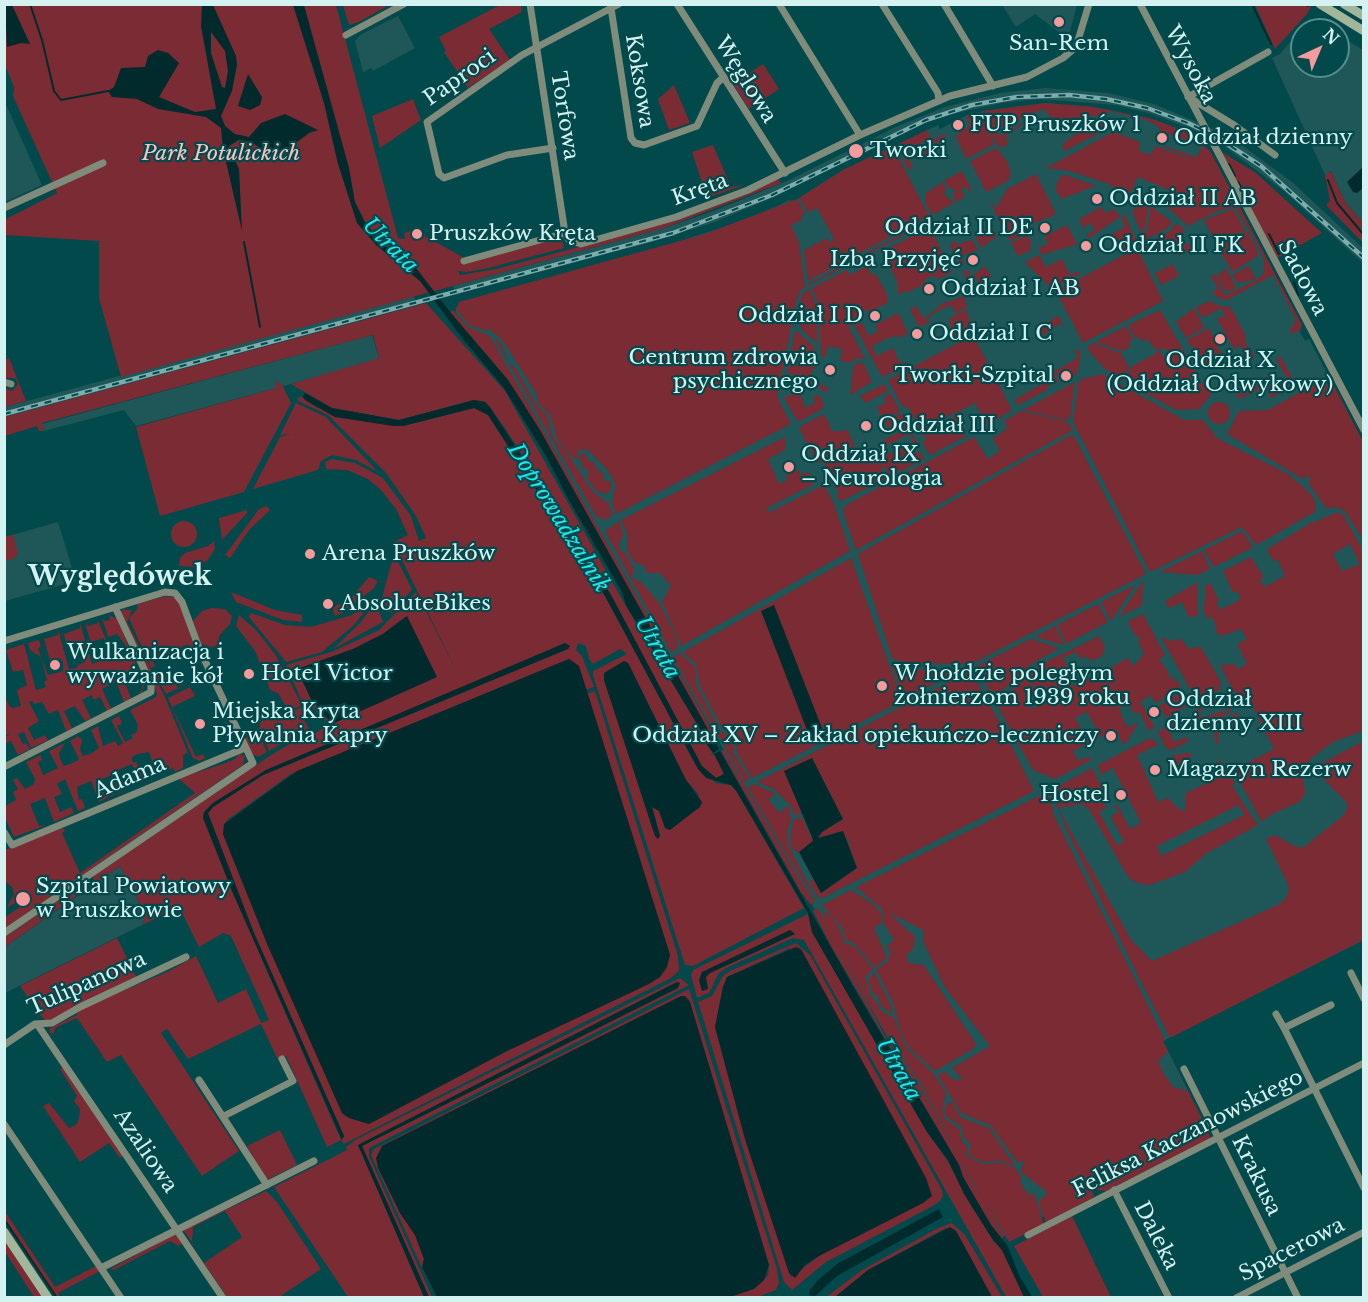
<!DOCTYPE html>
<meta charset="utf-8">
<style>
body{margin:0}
#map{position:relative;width:1368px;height:1302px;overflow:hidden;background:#02494b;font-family:"Libre Baskerville",serif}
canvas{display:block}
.frame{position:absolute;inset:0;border:6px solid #d4f2f2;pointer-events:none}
.north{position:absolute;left:1290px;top:18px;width:60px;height:60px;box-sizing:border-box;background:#02494b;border:2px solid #568d8e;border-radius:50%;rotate:44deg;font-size:16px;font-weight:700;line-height:24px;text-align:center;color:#d4f2f2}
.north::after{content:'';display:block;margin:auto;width:21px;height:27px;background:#f59b9e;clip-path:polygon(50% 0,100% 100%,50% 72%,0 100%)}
</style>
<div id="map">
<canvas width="1368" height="1302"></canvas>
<div class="frame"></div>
<div class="north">N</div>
</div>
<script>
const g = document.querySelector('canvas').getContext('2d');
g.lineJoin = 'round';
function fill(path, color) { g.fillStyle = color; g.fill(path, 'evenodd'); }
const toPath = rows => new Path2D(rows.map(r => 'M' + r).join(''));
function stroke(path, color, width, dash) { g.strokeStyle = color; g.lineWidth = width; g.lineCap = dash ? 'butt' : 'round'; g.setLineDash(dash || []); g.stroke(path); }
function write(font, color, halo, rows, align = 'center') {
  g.font = font + ' "Libre Baskerville",serif'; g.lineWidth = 4.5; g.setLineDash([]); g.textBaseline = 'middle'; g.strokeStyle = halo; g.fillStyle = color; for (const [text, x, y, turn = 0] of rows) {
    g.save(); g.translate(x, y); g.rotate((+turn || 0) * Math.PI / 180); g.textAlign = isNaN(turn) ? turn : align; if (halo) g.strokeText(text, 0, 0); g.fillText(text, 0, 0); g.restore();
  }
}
fill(toPath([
 [1002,5,1077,5,1068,39,1035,14,1016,27],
 [398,16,415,48,373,71,371,68,363,72,355,41,360,35],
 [1310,18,1330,30,1302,30,1302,66,1338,66,1338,35,1363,50,1363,223,1345,202,1331,171,1325,175,1272,58,1280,54],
 [1045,88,1108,93,1154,104,1228,135,1292,182,1364,249,1363,263,1284,191,1212,137,1152,114,1116,105,1040,99,1002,103,938,117,892,137,774,197,715,222,652,242,456,294,453,286,664,228,711,212,787,181,896,127,945,107,1000,93],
 [5,102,42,185,5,202,4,202],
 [1045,103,1094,107,1152,119,1185,131,1210,151,1302,325,1300,332,1305,341,1309,339,1363,442,1364,940,1163,1041,1209,1132,1084,1147,1064,1206,1001,1237,521,394,455,312,459,302,652,250,752,218,789,200,794,201,843,170,938,125,940,129,967,115,983,111],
 [414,296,417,305,5,417,5,407],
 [372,335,379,358,365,364,136,426,124,410,44,431,42,424],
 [58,522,76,581,5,601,5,537],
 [120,866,146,916,142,925,5,993,5,947]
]), '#1f5657');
fill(toPath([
 [5,4,336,5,398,238,405,239,404,233,414,230,461,256,469,254,461,256,463,258,559,238,562,240,564,248,488,268,467,272,458,271,460,275,496,269,590,244,758,189,778,179,781,183,664,228,121,377,99,298,99,241,5,235,4,220,57,193,13,96,14,87,5,65],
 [343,5,343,4,389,5,359,22,349,25],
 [500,5,521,5,522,12,489,29,510,60,468,88,444,52,446,51,439,37],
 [1307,5,1311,7,1307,14,1275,49,1255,5],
 [763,64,779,89,749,109,733,84],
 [674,85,690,123,669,130,658,99],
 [413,99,421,120,380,148,372,116],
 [1045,103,1094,107,1152,119,1185,131,1210,151,1302,325,1300,331,1293,332,1292,335,1289,330,1294,325,1295,318,1273,275,1227,300,1218,298,1213,293,1217,288,1211,276,1215,274,1218,275,1221,290,1226,295,1257,280,1264,272,1264,260,1255,240,1235,208,1219,210,1188,226,1165,205,1171,191,1138,177,1128,198,1109,184,1070,171,1046,168,1113,132,1140,142,1139,151,1151,155,1155,146,1196,161,1156,143,1197,157,1202,146,1160,131,1158,126,1146,120,1110,111,1106,116,1092,116,1072,128,1063,129,1043,109,997,130,1000,136,1022,123,1041,117,1023,124,1006,136,1008,145,1000,148,987,128,995,144,966,159,955,135,961,135,958,133,970,126,966,116,976,113,979,120,985,118,983,111],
 [1102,123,1106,125,1105,130,1065,151,1062,145,1074,135],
 [927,130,931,138,897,155,929,216,808,281,804,250,827,238,830,243,834,239,817,208,808,212,799,198,843,170],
 [944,134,946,138,935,144,937,150,922,158,918,152,908,157,913,167,908,170,904,161,905,155],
 [713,145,731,187,744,185,707,198,692,152],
 [996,148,1007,161,1011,174,1008,181,986,192,970,161],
 [1220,151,1256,173,1322,233,1277,258],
 [962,171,972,190,969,191,966,187,961,190,965,197,956,202,953,197,955,190,948,187,945,180],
 [1331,171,1345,202,1363,223,1363,243,1326,205,1330,201,1325,175],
 [1036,174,1056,214,1028,226,1028,233,1010,241,989,200,996,208,1007,189],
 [1065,175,1092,184,1095,186,1061,199,1055,188,1060,177],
 [943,182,946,188,944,194,954,203,932,215,925,202,926,193],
 [797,199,805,214,801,216,802,220,791,225,799,243,805,287,800,291,797,298,777,397,791,424,616,514,612,503,616,484,606,468,587,449,578,451,577,459,574,459,557,439,550,414,539,405,536,393,503,341,489,329,487,331,469,325,456,309,459,302,705,234],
 [1149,205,1143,236,1132,212,1136,207],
 [1151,206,1172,222,1169,227,1145,240],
 [1101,207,1105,213,1114,209,1120,217,1089,238,1087,234,1094,230,1091,223,1085,226,1084,230,1079,219],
 [1233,209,1245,230,1216,244,1204,220],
 [1125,215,1137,243,1119,252,1110,235,1125,227,1121,218],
 [930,219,929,222,808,286,808,284],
 [988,223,997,236,981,248,976,238,985,230,987,227,984,224],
 [1175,223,1183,228,1184,234,1181,237,1185,245,1189,243,1192,249,1179,256,1172,244,1148,255,1142,249,1143,245,1172,230],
 [1067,225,1077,244,1042,255,1038,249,1048,243,1045,236],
 [932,226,931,230,952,272,939,279,933,275,924,280,925,284,906,293,905,291,898,294,898,284,883,251],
 [1247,231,1256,247,1258,256,1232,272,1217,246],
 [1027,235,1031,242,1030,251,1018,256,1011,243],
 [955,240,955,243,959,244,972,240,978,250,960,256,964,263,960,265,950,246],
 [1135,249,1139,252,1163,301,1083,343,1056,291],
 [1039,255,1046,267,1062,259,1070,275,1078,271,1080,274,1052,289,1025,262],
 [868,260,871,265,868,268,871,275,875,273,887,294,887,303,869,312,867,310,858,314,859,323,862,323,869,336,878,331,875,325,898,313,908,333,898,338,896,336,888,338,872,346,877,356,893,348,900,363,905,362,907,365,882,377,853,323,848,326,865,359,856,358,850,363,842,361,840,359,842,349,828,346,825,357,821,357,819,306,812,288,847,270,850,275,865,267,863,261],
 [1173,264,1179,276,1161,285,1155,273],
 [985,266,992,278,978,285,977,278,972,281,974,285,967,283,963,271,967,269,971,277],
 [1249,266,1256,279,1238,283,1232,275],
 [1226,269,1236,286,1234,290,1226,291,1222,288,1219,273],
 [810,289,816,306,817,343,803,331,797,320,802,294],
 [964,296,967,306,956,314,951,305,934,313,928,319,929,322,919,327,910,309,916,306,924,319,942,304],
 [1210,301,1217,305,1229,307,1231,308,1246,336,1246,344,1254,353,1253,358,1245,361,1241,356,1245,354,1240,345,1234,349,1217,319,1225,315,1221,308,1224,307,1202,318,1196,307],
 [426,303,505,391,627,608,703,734,713,753,710,755,714,754,724,772,722,776,716,778,702,767,611,595,505,428,485,402,474,400,399,420,332,408,291,384,379,358,373,335,42,423,44,431,39,431,37,426,5,436,5,417],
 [1194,308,1204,328,1186,338,1176,322],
 [967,309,971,331,948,343,952,339,949,319],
 [453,310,468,327,490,336,716,737,709,732,523,403,508,380,450,312],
 [1160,310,1196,372,1190,377,1191,380,1198,377,1201,383,1212,390,1211,395,1199,409,1176,410,1138,389,1139,385,1127,378,1131,367,1160,351,1164,358,1168,353,1165,348,1157,351,1147,339,1142,342,1140,337,1135,338,1128,325],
 [1057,313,1066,330,1061,323,1040,337,1036,329,1058,316],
 [1126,326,1133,339,1129,343,1131,347,1126,349,1122,351,1095,342],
 [1209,328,1222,356,1202,366,1203,363,1187,340],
 [798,332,814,347,815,354,810,361,796,359,791,356,794,333],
 [973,335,1012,410,987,425,975,403,958,412,966,436,930,455,922,442,926,440,923,434,956,416,955,412,918,435,916,432,920,429,908,407,902,406,888,380],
 [494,338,501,343,508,362,516,369,537,406,548,416,550,430,556,441,565,450,592,491,608,503,613,515,604,520,596,516],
 [1093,343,1121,353,1129,367,1122,381,1104,368,1090,352,1087,347],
 [1078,349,1081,354,1077,374,1072,376,1069,370,1060,375,1062,382,1056,372,1054,374,1059,384,1056,382,1046,387,1047,390,1018,405,1014,400,1054,377,1049,367,1044,368,1052,364,1055,371,1064,366,1078,357,1075,351,1071,352],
 [1281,357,1295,383,1272,398,1268,394,1275,385,1280,383,1284,389,1291,385,1276,359],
 [9,358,26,401,5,407,5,388,12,391,18,384,15,378,5,378,5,360],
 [858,362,864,364,872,382,850,395,853,368],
 [816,363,808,381,786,372,790,365,810,366],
 [1274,372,1279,381,1270,391,1264,387,1239,399,1236,393,1239,391,1242,395,1268,380,1266,377],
 [1102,374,1184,420,1203,420,1217,438,1288,474,1312,495,1316,504,1315,512,1256,545,1242,527,1152,571,1149,570,1073,422,1079,380],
 [1329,376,1363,442,1363,540,1345,511,1334,507,1327,509,1308,483,1311,479,1308,476,1303,479,1227,434,1239,411,1268,410],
 [275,380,282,385,291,403,244,492,160,516,136,427,276,388],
 [810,382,828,387,826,394,816,384,800,392,805,408,815,403,813,398,817,395,820,396,824,405,822,409,798,422,784,398,805,388],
 [1075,382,1070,418,1067,420,1023,410],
 [884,384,888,391,865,403,860,396],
 [890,393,900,411,883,421,877,407,886,402,884,398],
 [300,396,318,408,403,426,474,408,488,415,605,596,698,769,716,783,731,785,735,789,804,908,693,966,685,965,593,675,593,671,627,654,620,649,593,664,589,659,586,646,578,643,576,650,582,656,594,687,585,690,569,659,291,774,227,820,223,834,268,946,345,1116,369,1124,505,1052,660,977,670,955,586,694,595,691,678,956,679,971,671,978,344,1144,341,1140,327,1147,286,1056,278,1060,261,1024,188,1059,167,1029,161,1033,239,1151,202,1176,121,1055,107,1062,77,1018,55,1028,54,1033,50,1033,50,1028,77,1015,78,1010,169,971,196,956,218,1003,246,989,261,1023,269,1020,231,936,223,933,199,947,179,907,142,925,146,916,120,866,94,884,93,876,271,755,305,735,308,738,329,724,312,707,303,712,305,715,302,717,309,728,269,751,259,729,261,721,280,717,304,706,286,665,334,651,379,630,416,592,457,672,393,542,408,535,396,509,381,490,368,479,347,470,326,469,325,462,332,459,355,463,383,478,411,516,419,541,426,538,416,516,386,473,328,415,300,402,297,400],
 [406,616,311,699,297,670,353,649,383,634],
 [567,643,467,691,263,775,213,807,207,814,254,933,344,1136,341,1140,232,891,204,812,213,803,266,770],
 [628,663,686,780,699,795,667,830,659,811,652,807,660,836,655,836,604,680],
 '1208 413a11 11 0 1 1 22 0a11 11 0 1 1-22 0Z',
 [296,403,326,417,378,472,356,460,332,455,321,461,318,470,253,489,280,437,290,434,280,435],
 [1021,411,1066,421,1073,430,856,550,843,511,846,505,974,437,988,459,1000,451,993,439,1007,428,1009,430,1004,421],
 [901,413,918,445,914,448,909,445,913,442,909,434,887,445,884,440,901,431,897,423,888,428,884,422],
 [824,414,833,432,847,430,855,446,849,450,853,458,872,452,879,464,885,461,883,456,905,447,909,453,922,452,923,460,891,476,884,467,881,469,886,479,841,501,836,496,839,494,833,482,829,484,826,478,830,475,823,461,818,463,815,459,800,430,801,426],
 [1071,435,1074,436,1145,572,1144,575,971,664,904,663,892,658,858,554],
 [785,437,786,449,768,459,779,484,787,480,786,476,798,470,801,475,809,472,814,484,767,508,768,513,824,485,834,504,850,551,681,646,662,602,671,586,660,573,647,573,644,566,634,562,628,552,627,533,621,520],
 [586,452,587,460,595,463,595,468,602,472,604,480,611,482,612,487,607,494,596,491,587,478,589,471,583,468,579,455],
 [267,506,270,510,249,530,230,558,225,555,259,509],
 [247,510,247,513,222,540,219,518],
 [1338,512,1344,516,1363,551,1363,731,1335,741,1311,758,1303,772,1305,794,1299,802,1270,815,1262,822,1231,766,1235,769,1274,749,1249,699,1252,694,1238,700,1220,665,1235,664,1238,669,1247,664,1237,644,1247,639,1241,629,1221,636,1217,633,1213,617,1206,618,1204,609,1206,585,1210,583,1219,600,1216,602,1220,610,1241,599,1237,591,1233,593,1223,571,1251,557,1264,577,1260,579,1264,587,1285,576,1278,560,1273,561,1267,549,1309,524],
 [1350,544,1360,564,1342,571,1333,554],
 [619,521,624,536,621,537,619,549,626,554,634,569,632,578,641,582,659,603,676,637,678,648,671,652,605,531],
 '171 534a13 13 0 1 1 26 0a13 13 0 1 1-26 0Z',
 [1242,531,1253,547,1214,567,1204,550],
 [13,535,18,552,15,558,5,561,5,537],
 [214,541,215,549,207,561,193,567,179,566,180,558,185,553,208,546],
 [1202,551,1210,569,1198,575,1160,572],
 [394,554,412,589,393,613,382,610,381,601],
 [851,558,902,701,752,778,737,753,735,733,725,731,720,725,699,683,697,665,683,652],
 [369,577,378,581,373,589,351,606,351,610,335,616,332,608,352,597],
 [1143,581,1142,605,1119,617,1142,582],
 [1198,582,1197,616,1189,617,1182,602,1169,608,1165,601],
 [1135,585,1111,621,1101,602],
 [231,592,275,610,302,615,302,622,283,620,236,602],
 [166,596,176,598,179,603,194,645,190,649,188,644,153,661,155,666,151,668,129,618,138,608,137,604],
 [368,603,369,606,354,625,322,652,286,662,249,617,251,613,285,625,311,627,352,615],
 [374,604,377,605,383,622,333,649,360,623],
 [1098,604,1108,622,1066,644,1057,625],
 [124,608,125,610,132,610,127,622,165,697,188,753,183,755,183,768,175,772,173,768,157,775,149,752,138,754,132,757,133,763,136,762,140,771,144,770,148,779,140,783,132,764,118,770,126,789,119,792,112,775,99,780,103,790,112,786,115,794,99,802,91,781,77,787,79,800,82,799,85,808,78,811,65,779,57,784,62,794,54,797,60,812,71,807,74,813,54,822,45,798,30,804,39,826,47,825,14,837,5,818,5,806,16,800,13,792,18,789,13,780,17,778,25,789,34,784,35,779,26,762,41,755,42,760,38,762,43,775,58,768,49,751,65,743,59,753,60,759,64,766,75,762,79,759,70,741,78,736,82,740,80,749,83,756,90,754,99,748,91,730,98,726,103,746,115,741,118,746,123,743,111,720,119,716,122,723,117,726,125,742,133,738,131,735,137,732,138,725,130,710,156,697,157,693,123,621,121,612],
 [211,608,225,609,232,616,230,624,219,636,218,645,213,647,201,644,193,621,202,611],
 [1143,614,1165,655,1159,659,1169,673,1167,677,1171,676,1173,680,1176,679,1181,687,1156,703,1151,695,1140,702,1155,727,1149,731,1140,713,1133,712,1130,706,1125,705,1119,709,1127,727,1138,723,1127,742,1122,744,1116,729,1096,739,1095,737,1099,734,1087,712,1075,718,1087,740,1091,738,1092,741,1073,751,1078,761,1089,756,1091,760,1055,779,1033,770,998,707,1005,696,1027,677,1035,692,1029,694,1028,703,1031,709,1047,702,1050,697,1046,690,1037,692,1028,675,1044,663,1099,636,1105,647,1102,656,1090,661,1087,656,1081,659,1076,652,1063,658,1073,676,1069,679,1073,686,1103,672,1106,676,1111,673,1109,669,1128,658,1133,666,1144,654,1138,641,1141,639,1134,634,1128,621],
 [109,615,118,619,131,653,117,634,108,637,102,618,105,621,110,620],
 [239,615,256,630,275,654,302,705,292,710,285,705,278,693,270,690,255,651,236,626],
 [97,618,115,661,132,656,145,683,142,692,137,693,142,690,143,682,138,671,122,676,131,698,124,702,116,682,102,689,111,708,107,711,100,697,94,700,92,695,82,700,91,718,85,721,75,706,64,711,72,728,66,731,58,710,49,714,42,702,35,704,32,701,29,702,39,721,28,728,34,740,45,735,48,740,31,748,24,732,18,734,23,744,26,743,30,749,18,755,11,741,6,743,5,740,5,737,10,734,5,735,5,696,9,706,13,708,21,706,17,690,27,685,23,670,13,672,6,650,24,644,36,690,46,687,44,682,47,680,41,657,30,650,28,643,39,640,41,646,38,649,48,675,63,671,63,662,59,658,50,661,44,639,58,635,58,629,69,669,77,668,78,665,85,662,83,655,77,644,67,647,64,634,80,628,80,623,92,664,110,658,104,638,91,642,86,627,86,622,88,626,98,623],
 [1055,626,1064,645,1035,637],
 [1161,637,1171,641,1181,639,1188,648,1201,647,1221,682,1219,690,1202,699,1195,698],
 [1030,639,1059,648,1030,665,1002,691,990,691,975,667],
 [680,653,695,667,696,684,720,732,732,736,734,754,750,779,745,782,673,657],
 [892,666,901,670,963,669,904,699],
 [158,672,161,677,170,672,178,688,186,685,166,694,154,674],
 [968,672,972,673,999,721,1034,791,822,898,818,897,809,882,813,879,805,864,821,893,857,868,848,843,851,840,847,841,843,831,818,838,822,832,843,819,812,758,800,815,795,815,790,805,774,789,757,782],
 [190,687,195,696,172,707,196,757,203,754,205,758,199,761,193,758,168,698],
 [1180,693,1184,693,1188,705,1167,718,1159,706],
 [1225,695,1229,696,1233,705,1228,715,1226,709,1232,706,1227,697,1199,711,1202,718,1223,711,1226,715,1203,733,1193,712],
 [1236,712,1242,722,1217,735,1220,743,1215,743,1214,733],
 [1176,721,1178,724,1168,729,1174,742,1186,737,1189,741,1171,750,1166,748,1158,732],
 [257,730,267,752,258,757,252,754,245,740,248,734],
 [1150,738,1159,744,1137,755,1158,802,1168,798,1179,809,1185,811,1186,793,1228,773,1224,775,1218,764,1183,780,1221,760,1235,783,1232,785,1238,795,1258,825,1207,853,1185,872,1150,885,1141,884,1131,880,1125,872,1089,809,1082,804,1058,808,1131,940,1152,961,1278,905,1287,897,1289,887,1266,839,1275,835,1296,847,1304,847,1344,815,1348,804,1321,776,1319,769,1321,764,1363,741,1363,940,1172,1037,1169,1036,1139,978,1066,829,1051,790,1092,768,1107,797,1104,804,1106,808,1099,812,1117,845,1124,842,1111,817,1118,812,1115,805,1117,804,1130,829,1141,823,1113,768,1101,775,1098,765],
 [1239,805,1244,815,1161,856,1157,846],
 [724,749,795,872,815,902,810,904,801,892,721,751],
 [1190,752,1191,757,1185,760,1184,767,1175,769,1170,761,1172,756],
 [239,754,245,756,243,765,5,928,5,917,23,905,20,901,7,907,14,894,12,887,5,881,5,850,63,828,65,831,62,833,80,873,195,793,178,778,223,764,235,759],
 [754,784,776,794,768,799,780,813,787,806,789,808,791,818,787,833,788,845,817,901,796,870,748,787],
 [1049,791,1054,816,1165,1040,1163,1042,1168,1051,1158,1061,1164,1074,1173,1087,1188,1091,1211,1138,1106,1191,1096,1190,1092,1192,1094,1195,1092,1198,1046,1223,1040,1207,1040,1199,1045,1197,1047,1192,1020,1171,1025,1162,1017,1162,990,1125,961,1113,938,1076,944,1071,954,1080,963,1080,952,1068,990,1046,944,986,924,943,923,930,888,912,915,937,914,947,906,956,909,963,924,965,976,1044,973,1049,935,1071,908,1047,900,1030,893,1002,876,970,888,961,891,951,886,947,894,940,884,924,882,909,856,887],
 [802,817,813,841,799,852,794,851,790,844,791,830,794,820],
 [82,884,89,887,5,947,5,937],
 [851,890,874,905,882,915,881,923,874,928,887,958,875,968,855,944,845,939,842,926,822,905],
 [818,908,887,1040,916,1079,1004,1237,1001,1238,991,1225,963,1177,959,1165,832,948,813,911],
 [823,911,832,916,839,927,844,942,855,947,869,964,873,969,865,977,871,997,875,1000,881,1011,894,1018,906,1048,933,1073,946,1093,942,1110,944,1118,959,1129,962,1141,968,1147,966,1155,982,1164,1003,1163,1015,1168,1022,1178,1020,1183,1030,1196,1034,1193,1044,1225,1009,1242,973,1183,920,1082,888,1038,826,924],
 [808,914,812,932,927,1132,947,1160,971,1205,993,1240,1002,1250,1024,1297,1006,1297,804,940,793,938,728,967,719,973,709,993,697,998,691,975,693,970],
 [117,938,137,978,48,1023,40,1015,20,986],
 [796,943,810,955,942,1190,943,1196,940,1201,931,1207,826,1262,792,1290,784,1282,698,1002,712,996,723,976,730,971],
 [790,948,819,1256,791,1277,745,1139,715,1027,723,987,727,977],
 [874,972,891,1005,893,1014,882,1007,878,997,872,992,868,980],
 [680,978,689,985,369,1148,369,1156,432,1297,429,1297,362,1146,678,988,677,982,358,1145,424,1297,348,1297,274,1187,347,1150,346,1147,357,1139],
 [689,989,777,1269,779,1283,776,1290,757,1297,730,1297,760,1284,768,1275,769,1265,688,998,660,1007,640,1019,382,1146,381,1174,400,1213,415,1235,424,1259,422,1267,435,1297,371,1155,374,1149],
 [64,1067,123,1155,120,1158,109,1143,80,1162,43,1106,49,1103,69,1128,76,1125,79,1119,80,1109,74,1101,77,1096,60,1069],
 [952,1102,960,1117,989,1128,1016,1167,1002,1161,982,1162,969,1155,971,1145,963,1136,962,1127,947,1117,944,1112,947,1103],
 [280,1130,297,1165,266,1180,247,1146],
 [266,1191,277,1202,321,1269,282,1295,283,1297,227,1297,204,1263,242,1237,225,1211,193,1227,192,1241,198,1250,183,1230],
 [4,1210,55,1287,96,1266,100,1271,58,1293,60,1297,56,1297,5,1221],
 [1072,1216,1111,1297,1043,1297,1014,1246],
 [952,1223,965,1235,1002,1297,992,1297,956,1231,946,1228,868,1270,835,1297,825,1298,862,1270,938,1228],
 [173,1235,178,1236,183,1243,178,1246,170,1241,114,1270,110,1269],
 [5,1244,8,1244,44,1297,34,1297,5,1252]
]), '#7b2b34');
fill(toPath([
 [5,4,12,5,30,44,21,43,7,47],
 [202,5,213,5,236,56,237,65,232,91,221,116,225,126,235,134,249,137,261,123,285,114,318,130,309,133,289,148,276,153,270,154,251,142,239,140,229,146,239,169,242,231,223,149,221,128,206,117,158,109,137,99,112,97,108,91,114,87,121,68,145,67,148,56,158,50,168,53,179,63,159,97,195,112,216,109,201,26],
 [211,32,225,51,228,71,225,88,222,87,211,53],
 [293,5,304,5,349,168,355,202,365,222,384,246,395,249,413,264,450,312,508,380,540,430,719,749,713,753,705,742,703,734,626,605,622,592,570,502,546,456,504,388,462,338,420,281,376,245,357,223,338,164,324,103],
 [248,74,262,97,260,105,250,110,238,106],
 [1363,167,1363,188,1357,193,1353,192,1347,182],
 [305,393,332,408,399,420,474,400,485,402,490,407,611,595,702,766,716,778,724,774,714,754,720,751,858,995,959,1165,963,1177,991,1225,1007,1245,1020,1277,1032,1297,1024,1297,1002,1250,993,1240,964,1194,948,1160,927,1132,812,932,808,913,737,792,731,785,706,778,698,769,605,596,488,415,474,408,403,426,393,426,335,417,305,400,303,397],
 [774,605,825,736,812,743,761,611],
 [407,616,437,677,332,724,311,699,297,669,353,649,383,634],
 [565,643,570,646,568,649,263,775,213,807,208,813,254,933,344,1136,342,1140,232,891,203,818,204,812,213,803,266,770],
 [569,659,579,666,630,827,670,955,667,967,660,977,649,984,505,1052,369,1124,349,1118,342,1113,268,946,223,834,224,824,297,771],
 [624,661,628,663,686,780,702,802,700,807,670,830,665,828,659,811,652,807,660,836,658,839,655,836,604,680,604,673],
 [812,758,843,819,822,832,818,838,843,831,857,868,821,893,799,852,813,841,812,837,784,771],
 [790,930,795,934,710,973,706,977,708,989,702,991,699,980,702,972],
 [796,947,801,949,926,1178,932,1196,923,1203,819,1256,805,1265,795,1278,789,1273,745,1139,715,1027,723,987,727,977],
 [677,982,680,983,678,988,362,1146,429,1297,424,1297,358,1145],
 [681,996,685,996,690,1002,769,1265,764,1280,754,1289,730,1297,437,1297,422,1267,424,1259,415,1235,400,1213,378,1168,376,1158,382,1146],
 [939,1209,943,1217,837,1276,815,1296,809,1295,810,1290,818,1280,837,1264],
 [950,1227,956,1231,992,1297,835,1297,868,1270]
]), '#002a2c');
stroke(toPath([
 [30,4,42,40,54,91,61,100,108,91],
 [1252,4,1271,44],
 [1305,4,1308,6],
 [1229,164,1235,176],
 [1328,180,1337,203,1364,235],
 [1238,182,1244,192],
 [1246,196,1251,206],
 [1269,234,1279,254],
 [244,242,260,327],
 [1294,282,1298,295],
 [4,1219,57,1298]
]), '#002a2c', 2);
stroke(toPath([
 [530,4,565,233,569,240,581,244,676,217,748,190,860,135,950,96,1027,77,1063,58,1076,47,1089,4],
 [677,4,785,173],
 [779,4,860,135],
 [882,4,938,93,939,101],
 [944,4,993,86],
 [1140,4,1364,430],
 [611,8,631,138,635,143,644,145,697,126,717,83,724,77],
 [346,35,404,4],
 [1188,97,1268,52],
 [1190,98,1234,125,1275,155],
 [553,148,507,155,444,178,439,174,427,122,522,55,619,4],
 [4,208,103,163],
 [464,261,565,233],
 [4,382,11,384],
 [4,641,165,592,175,593,182,602,199,648,253,763,4,933],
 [4,767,151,692,151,684,115,607],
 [4,832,12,845,245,748],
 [1351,973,1364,999],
 [1331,1005,1284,1028,1364,1188],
 [1276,1014,1284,1028],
 [37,1024,223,1298],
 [4,1045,35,1024,52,1023,80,1007,186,957],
 [1184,1069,1298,1298],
 [199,1080,267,1185],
 [224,1116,293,1081,282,1059],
 [4,1124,121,1298],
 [1114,1190,1169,1298],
 [1028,1235,1364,1063],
 [101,1268,314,1161],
 [1236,1298,1364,1232]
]), '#808c7b', 7);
stroke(toPath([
 [1320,4,1364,31],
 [1344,4,1364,16],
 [4,1232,48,1298]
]), '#a3b69c', 9);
const rail = toPath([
 [4,414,673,233,772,195,926,120,972,105,1017,97,1069,95,1106,99,1147,108,1188,123,1215,136,1261,166,1364,258]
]);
stroke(rail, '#7dacad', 4.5);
stroke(rail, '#02494b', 2, [7]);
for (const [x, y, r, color] of [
 [1059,22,6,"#f59b9e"],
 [958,125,6,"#f59b9e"],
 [1162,138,6,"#f59b9e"],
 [856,151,8,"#f59b9e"],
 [1097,199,6,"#f59b9e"],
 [1045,228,6,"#f59b9e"],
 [417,234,6,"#f59b9e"],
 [1086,246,6,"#f59b9e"],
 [973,260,6,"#f59b9e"],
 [929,289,6,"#f59b9e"],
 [875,316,6,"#f59b9e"],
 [917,334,6,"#f59b9e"],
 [1220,339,6,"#f59b9e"],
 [830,370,6,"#f59b9e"],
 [1066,376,6,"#f59b9e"],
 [866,426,6,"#f59b9e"],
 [789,467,6,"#f59b9e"],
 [310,554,6,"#f59b9e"],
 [328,604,6,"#f59b9e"],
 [55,665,6,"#f59b9e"],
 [249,674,6,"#f59b9e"],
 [882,686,6,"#f59b9e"],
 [1154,712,6,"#f59b9e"],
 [200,724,6,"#f59b9e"],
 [1111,736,6,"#f59b9e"],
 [1155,770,6,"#f59b9e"],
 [1121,795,6,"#f59b9e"],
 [23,899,8,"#f59b9e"]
]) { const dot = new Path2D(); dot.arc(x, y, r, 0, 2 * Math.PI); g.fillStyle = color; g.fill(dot); stroke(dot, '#02494b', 2); }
write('21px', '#d4f2f2', '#02494b', [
 ["San-Rem",1059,44,"center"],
 ["FUP Pruszków 1",970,125],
 ["Oddział dzienny",1174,138],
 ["Tworki",870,151],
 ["Oddział II AB",1109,199],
 ["Oddział II DE",1033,228,"right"],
 ["Pruszków Kręta",429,234],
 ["Oddział II FK",1098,246],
 ["Izba Przyjęć",961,260,"right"],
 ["Oddział I AB",941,289],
 ["Oddział I D",863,316,"right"],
 ["Oddział I C",929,334],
 ["Centrum zdrowia",818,358,"right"],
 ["psychicznego",818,382,"right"],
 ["Oddział X",1220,361,"center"],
 ["(Oddział Odwykowy)",1220,385,"center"],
 ["Tworki-Szpital",1054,376,"right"],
 ["Oddział III",878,426],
 ["Oddział IX",801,455],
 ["– Neurologia",801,479],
 ["Arena Pruszków",322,554],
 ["AbsoluteBikes",340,604],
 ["Wulkanizacja i",67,653],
 ["wyważanie kół",67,677],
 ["Hotel Victor",261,674],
 ["W hołdzie poległym",894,674],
 ["żołnierzom 1939 roku",894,698],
 ["Oddział",1166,700],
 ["dzienny XIII",1166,724],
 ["Miejska Kryta",212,712],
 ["Pływalnia Kapry",212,736],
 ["Oddział XV – Zakład opiekuńczo-leczniczy",1099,736,"right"],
 ["Magazyn Rezerw",1167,770],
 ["Hostel",1109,795,"right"],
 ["Szpital Powiatowy",36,887],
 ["w Pruszkowie",36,911]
], 'left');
write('21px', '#d4f2f2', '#02494b', [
 ["Wysoka",1190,65,62],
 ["Paproci",460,78,-35],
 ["Węglowa",745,80,58],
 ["Koksowa",639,81,81],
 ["Torfowa",564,116,81],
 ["Kręta",700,190,-20],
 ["Sadowa",1302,278,62],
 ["Adama",130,778,-23],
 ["Tulipanowa",87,984,-24],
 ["Feliksa Kaczanowskiego",1188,1134,-27],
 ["Azaliowa",145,1151,56],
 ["Krakusa",1256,1176,64],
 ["Daleka",1156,1236,63],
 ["Spacerowa",1292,1250,-27]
]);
write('italic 21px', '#f4c3c3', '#02494b', [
 ["Park Potulickich",221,154]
]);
write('italic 22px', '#1ce8ed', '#02494b', [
 ["Utrata",390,246,45],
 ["Doprowadzalnik",558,518,58],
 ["Utrata",657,648,60],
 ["Utrata",898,1070,60]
]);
write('bold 27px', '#d4f2f2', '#02494b', [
 ["Wyględówek",120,577]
]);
</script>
